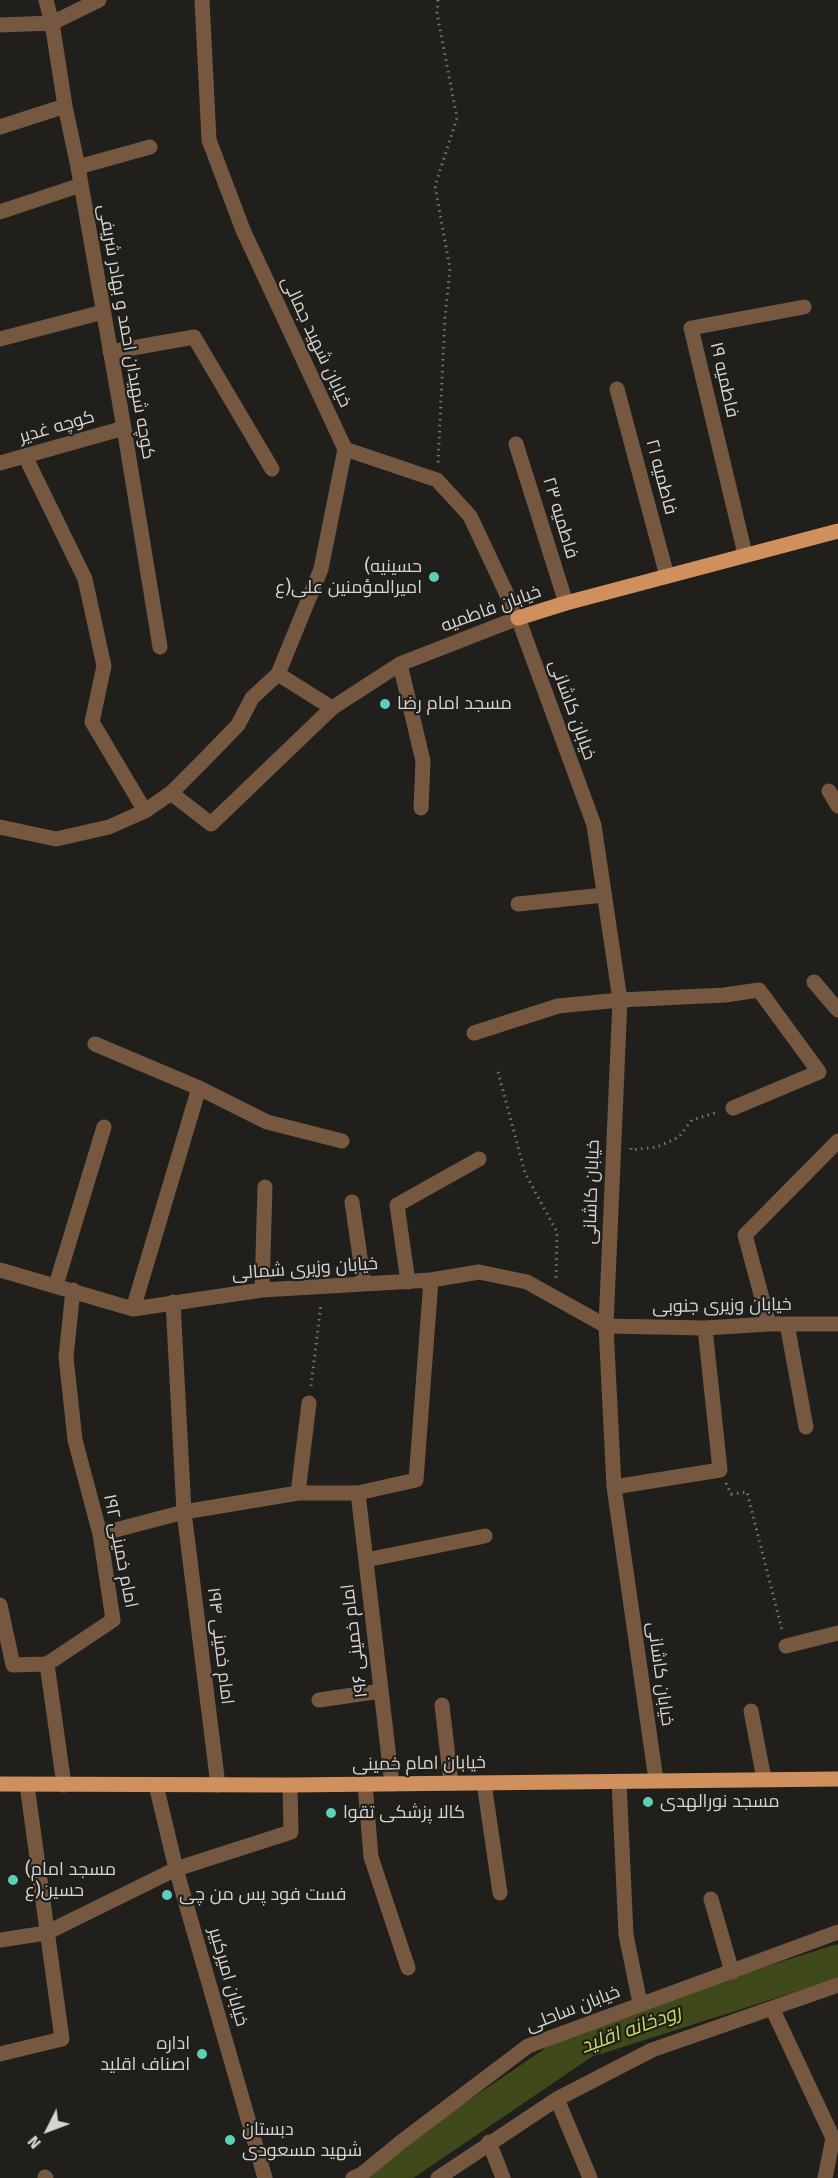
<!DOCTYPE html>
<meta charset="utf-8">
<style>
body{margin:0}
#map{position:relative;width:838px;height:2178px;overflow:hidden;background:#211f1b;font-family:"Fira Sans",sans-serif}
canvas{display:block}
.north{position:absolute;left:18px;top:2100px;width:60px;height:60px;-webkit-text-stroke:4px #211f1b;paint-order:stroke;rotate:228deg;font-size:16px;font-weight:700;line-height:24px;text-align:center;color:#d7d5d2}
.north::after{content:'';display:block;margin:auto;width:21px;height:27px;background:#d7d5d2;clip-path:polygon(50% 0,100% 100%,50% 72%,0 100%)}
</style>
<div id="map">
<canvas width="838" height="2178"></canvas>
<div class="north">N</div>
</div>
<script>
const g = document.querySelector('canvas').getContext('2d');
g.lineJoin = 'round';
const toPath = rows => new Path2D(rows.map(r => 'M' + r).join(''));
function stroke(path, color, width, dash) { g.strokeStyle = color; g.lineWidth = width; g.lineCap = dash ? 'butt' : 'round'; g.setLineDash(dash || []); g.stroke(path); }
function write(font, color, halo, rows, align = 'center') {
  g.font = font + ' "Fira Sans",Cairo,sans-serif'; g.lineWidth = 4.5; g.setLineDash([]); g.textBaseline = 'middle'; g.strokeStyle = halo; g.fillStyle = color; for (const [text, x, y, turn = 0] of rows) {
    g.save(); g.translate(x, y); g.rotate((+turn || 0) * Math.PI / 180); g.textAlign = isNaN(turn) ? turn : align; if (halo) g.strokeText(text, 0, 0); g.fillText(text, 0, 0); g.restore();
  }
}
stroke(toPath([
 [384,2178,584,2042,838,1961]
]), '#404919', 33);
stroke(toPath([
 [438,0,437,13,457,118,435,186,450,269,445,317,438,463],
 [498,1072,525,1173,557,1232,556,1280],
 [631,1148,631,1150,657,1147,679,1137,692,1120,718,1112],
 [311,1386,321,1304],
 [726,1483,731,1494,747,1492,782,1630],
 [644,2020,647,2034]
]), '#777572', 3, [1.5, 4.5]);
stroke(toPath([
 [46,0,52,23,65,106,78,167,124,428,160,647],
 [202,0,209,140,243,230,345,449,437,480,470,516,518,618,594,825,620,1000,606,1326,614,1487,656,1780],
 [0,25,52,23,99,0],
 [0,127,65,106],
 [78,167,150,147],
 [0,212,81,185],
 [0,339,103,312],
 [110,352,194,337,272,469],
 [617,389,667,576],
 [516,444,566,603],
 [25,456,85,579,104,666,92,722,145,811],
 [0,463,124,428],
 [745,554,691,328,804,307],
 [400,664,423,761,421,808],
 [332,708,278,674,321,569,345,449],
 [829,791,838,806],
 [171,793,211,824,332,708,400,664,518,618],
 [0,827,56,839,109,827,145,811,171,793,201,763,238,725,252,698,278,674],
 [518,904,604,895],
 [814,982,838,1010],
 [474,1033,558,1006,620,1000,725,995,759,990,819,1072,733,1108],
 [95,1044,199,1088,267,1122,342,1141],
 [352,1202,364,1284],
 [0,1270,133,1309,262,1290,431,1280,479,1272,527,1282,606,1326,705,1328,769,1324,838,1324],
 [408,1282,397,1205,479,1159],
 [56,1285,104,1127],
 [262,1290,265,1187],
 [173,1302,184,1512,218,1785],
 [133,1309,199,1088],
 [769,1324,745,1235,838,1141],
 [787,1324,806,1427],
 [614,1487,720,1470,705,1328],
 [298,1493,309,1403],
 [358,1493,392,1784],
 [100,1534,184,1512,298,1493,358,1493,416,1480,431,1280],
 [366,1560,485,1536],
 [0,1605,13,1665,47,1664],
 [786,1646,838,1633],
 [319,1700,381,1691],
 [442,1705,451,1783],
 [751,1711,764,1779],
 [619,1781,626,1935,640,2003],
 [484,1783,500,1893],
 [365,1784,371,1857,408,1968],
 [64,1785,47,1664,113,1620,100,1534,75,1440,66,1357,73,1290],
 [156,1785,176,1869,265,2178],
 [711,1899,732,1972],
 [0,1940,46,1933,176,1869,291,1832,290,1785],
 [772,2008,833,2138,825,2178],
 [0,2054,62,2039,27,1785],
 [557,2099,590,2178],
 [489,2142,503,2178],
 [45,2177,46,2178],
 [353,2178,362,2174,401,2142,528,2046,838,1932],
 [438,2178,557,2099,652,2050,838,1985]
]), '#765841', 15);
stroke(toPath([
 [518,618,566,603,838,531],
 [0,1784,290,1785,838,1779]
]), '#cf905e', 15);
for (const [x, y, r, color] of [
 [434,577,6,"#5dceb9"],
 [385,704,6,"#5dceb9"],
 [648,1802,6,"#5dceb9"],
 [331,1813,6,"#5dceb9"],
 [13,1880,6,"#5dceb9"],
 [167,1895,6,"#5dceb9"],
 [202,2054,6,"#5dceb9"],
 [230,2140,6,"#5dceb9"]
]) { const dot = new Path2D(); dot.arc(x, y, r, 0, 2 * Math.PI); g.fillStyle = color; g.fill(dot); stroke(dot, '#211f1b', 2); }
write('18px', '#d7d5d2', '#211f1b', [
 ["کوچه شهیدان احمد و بهادر شریفی",126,332,80],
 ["خیابان شهید جمالی",316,342,65],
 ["فاطمیه ۱۹",724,380,77],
 ["کوچه غدیر",57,427,-16],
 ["فاطمیه ۲۱",661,477,75],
 ["فاطمیه ۲۳",560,518,73],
 ["خیابان فاطمیه",491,609,-20],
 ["خیابان کاشانی",572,710,70],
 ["خیابان کاشانی",592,1192,-88],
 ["خیابان وزیری شمالی",305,1269,-4],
 ["خیابان وزیری جنوبی",722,1306,-1],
 ["امام خمینی ۱۹۲",120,1551,79],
 ["امام خمینی ۱۹۶",355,1641,-97],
 ["امام خمینی ۱۹۴",220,1646,83],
 ["خیابان کاشانی",660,1674,82],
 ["خیابان امام خمینی",419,1764,-1],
 ["خیابان امیرکبیر",228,1977,74],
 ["خیابان ساحلی",573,2009,-21]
]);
write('18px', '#d7d5d2', '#211f1b', [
 ["(حسینیه",422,567,"right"],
 ["امیرالمؤمنین علی(ع",422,588,"right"],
 ["مسجد امام رضا",397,704],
 ["مسجد نورالهدی",660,1802],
 ["کالا پزشکی تقوا",343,1813],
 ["(مسجد امام",25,1870],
 ["حسین(ع",25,1891],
 ["فست فود پس من چی",179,1895],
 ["اداره",190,2044,"right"],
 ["اصناف اقلید",190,2065,"right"],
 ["دبستان",242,2130],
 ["شهید مسعودی",242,2151]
], 'left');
write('italic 20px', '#c4db63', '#211f1b', [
 ["رودخانه اقلید",631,2030,-20]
]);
</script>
